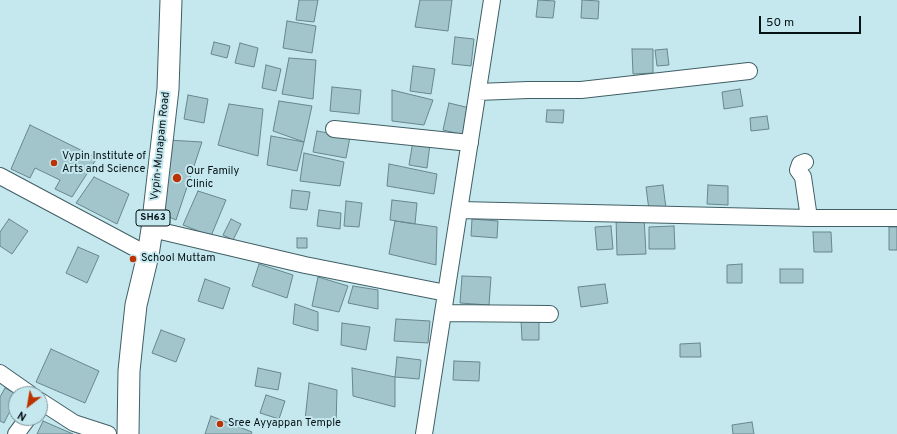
<!DOCTYPE html>
<style>
body{margin:0}
#map{position:relative;width:897px;height:434px;overflow:hidden;background:#c5e8ef;font-family:Overpass,sans-serif}
canvas{display:block}
.north{position:absolute;left:8px;top:386px;width:40px;height:40px;box-sizing:border-box;background:#c5e8ef;border:1px solid #799298;border-radius:50%;rotate:211deg;font-size:11px;font-weight:700;line-height:16px;text-align:center;color:#061215}
.north::after{content:'';display:block;margin:auto;width:14px;height:18px;background:#bc3300;clip-path:polygon(50% 0,100% 100%,50% 72%,0 100%)}
.scale{position:absolute;left:759px;top:16px;width:102px;height:18px;box-sizing:border-box;border:2px solid #061215;border-top:0;padding-left:5px;font-size:12px;line-height:14px;white-space:nowrap;color:#061215;-webkit-text-stroke:3px #c5e8ef;paint-order:stroke}
</style>
<div id="map">
<canvas width="897" height="434"></canvas>
<div class="north">N</div>
<div class="scale">50 m</div>
</div>
<script>
const g = document.querySelector('canvas').getContext('2d');
g.lineJoin = 'round';
function fill(path, color) { g.fillStyle = color; g.fill(path, 'evenodd'); }
const toPath = rows => new Path2D(rows.map(r => 'M' + r).join(''));
function stroke(path, color, width, dash) { g.strokeStyle = color; g.lineWidth = width; g.lineCap = dash ? 'butt' : 'round'; g.setLineDash(dash || []); g.stroke(path); }
function write(font, color, halo, rows, align = 'center') {
  g.font = font + ' Overpass,sans-serif'; g.lineWidth = 4; g.setLineDash([]); g.textBaseline = 'middle'; g.strokeStyle = halo; g.fillStyle = color; for (const [text, x, y, turn = 0] of rows) {
    g.save(); g.translate(x, y); g.rotate((+turn || 0) * Math.PI / 180); g.textAlign = isNaN(turn) ? turn : align; if (halo) g.strokeText(text, 0, 0); g.fillText(text, 0, 0); g.restore();
  }
}
const building = toPath([
 [299,0,318,0,314,22,296,20,299,0],
 [420,0,452,0,448,31,415,27,420,0],
 [538,0,555,1,553,18,536,17,538,0],
 [582,0,599,1,598,19,581,18,582,0],
 [287,21,316,26,312,53,283,48,287,21],
 [455,37,474,39,471,66,452,64,455,37],
 [214,42,230,46,227,58,211,54,214,42],
 [240,43,258,48,254,67,235,63,240,43],
 [632,49,653,49,653,73,633,74,632,49],
 [667,49,669,65,657,66,655,50,667,49],
 [289,58,316,60,313,99,282,94,289,58],
 [266,65,281,69,276,91,262,88,266,65],
 [413,66,435,69,431,94,410,91,413,66],
 [332,87,361,90,359,114,330,111,332,87],
 [740,89,743,106,724,109,722,92,740,89],
 [392,90,433,100,424,125,392,121,392,90],
 [188,95,208,99,204,123,184,119,188,95],
 [279,101,312,106,304,142,273,131,279,101],
 [449,103,474,109,468,136,443,130,449,103],
 [229,104,263,109,258,156,218,145,229,104],
 [547,110,564,110,563,123,546,122,547,110],
 [767,116,769,129,751,131,750,118,767,116],
 [30,125,97,158,72,197,55,189,60,180,35,168,30,178,11,169,30,125],
 [317,131,350,137,346,158,313,152,317,131],
 [271,136,304,142,297,171,267,165,271,136],
 [168,140,202,142,176,220,160,213,168,140],
 [413,141,430,144,427,168,409,165,413,141],
 [304,153,344,162,340,186,300,181,304,153],
 [389,164,437,174,434,194,387,186,389,164],
 [94,177,129,194,117,224,76,203,94,177],
 [663,185,666,208,649,210,646,187,663,185],
 [708,185,728,186,728,205,707,204,708,185],
 [292,190,310,192,307,210,290,208,292,190],
 [198,191,226,200,211,236,183,225,198,191],
 [392,200,417,203,415,224,390,220,392,200],
 [346,201,362,203,359,227,344,226,346,201],
 [319,210,341,213,340,229,317,226,319,210],
 [644,217,646,254,617,255,616,218,644,217],
 [9,219,28,231,12,254,0,246,0,232,9,219],
 [231,219,241,224,233,240,223,235,231,219],
 [472,219,498,221,497,238,471,236,472,219],
 [395,221,437,227,436,265,389,254,395,221],
 [611,226,613,249,597,250,595,227,611,226],
 [674,226,675,249,649,249,649,227,674,226],
 [889,227,897,227,897,250,889,250,889,227],
 [813,232,831,232,832,252,814,252,813,232],
 [297,238,307,238,307,248,297,248,297,238],
 [78,247,99,256,87,283,66,273,78,247],
 [259,264,293,275,287,298,252,286,259,264],
 [742,264,742,283,727,283,727,265,742,264],
 [780,269,803,269,803,283,780,283,780,269],
 [462,276,491,277,489,305,460,303,462,276],
 [318,277,348,286,339,312,312,306,318,277],
 [205,279,230,288,223,309,198,301,205,279],
 [605,284,608,303,581,307,578,287,605,284],
 [353,286,378,290,378,309,348,303,353,286],
 [295,304,318,312,318,331,293,324,295,304],
 [396,319,430,321,428,343,394,341,396,319],
 [521,319,539,319,539,340,522,340,521,319],
 [342,323,370,327,366,350,341,345,342,323],
 [161,330,185,339,176,362,152,353,161,330],
 [700,343,701,357,680,357,680,344,700,343],
 [51,349,99,371,85,403,36,382,51,349],
 [397,357,421,360,419,379,395,377,397,357],
 [454,361,480,362,479,381,453,380,454,361],
 [258,368,281,373,278,390,255,386,258,368],
 [352,368,395,377,395,407,353,396,352,368],
 [309,383,337,390,336,425,305,420,309,383],
 [5,388,17,394,16,399,4,423,0,421,0,397,5,388],
 [266,395,285,401,279,419,260,413,266,395],
 [211,416,252,432,251,434,205,434,211,416],
 [43,421,73,434,37,434,43,421],
 [752,422,754,434,733,434,732,425,752,422]
]);
fill(building, '#a2c4cb');
stroke(building, '#66878d', 1);
const minor = toPath([
 [478,92,528,90,581,90,749,71],
 [334,129,470,143],
 [805,162,800,164,798,170,803,177,809,218],
 [0,176,148,255],
 [459,210,809,218,897,218],
 [152,229,305,265,446,293],
 [443,313,550,314],
 [0,373,30,394],
 [40,401,74,423,108,434],
 [16,434,28,418],
 [424,434,492,0]
]);
const major = toPath([
 [128,434,129,371,132,342,136,305,148,255,152,229,168,89,171,0]
]);
stroke(minor, '#405f65', 18);
stroke(major, '#405f65', 23);
stroke(minor, '#fff', 16);
stroke(major, '#fff', 21);
for (const [x, y, r, color] of [
 [54,163,4,"#bc3300"],
 [177,178,5,"#bc3300"],
 [133,259,4,"#bc3300"],
 [220,424,4,"#bc3300"]
]) { const dot = new Path2D(); dot.arc(x, y, r, 0, 2 * Math.PI); g.fillStyle = color; g.fill(dot); stroke(dot, '#c5e8ef', 1.5); }
for (const [x, y, w] of [
 [153,218,34]
]) { const box = new Path2D(); box.roundRect(x - w / 2, y - 8, w, 16, 3); g.fillStyle = '#c5e8ef'; g.fill(box); stroke(box, '#061215', 1); }
write('bold 10px', '#061215', null, [
 ["SH63",153,218]
]);
write('11px', '#061215', '#c5e8ef', [
 ["Vypin-Munapam Road",161,146,-84]
]);
write('11px', '#061215', '#c5e8ef', [
 ["Vypin Institute of",62,157],
 ["Arts and Science",62,170],
 ["Our Family",186,172],
 ["Clinic",186,185],
 ["School Muttam",141,259],
 ["Sree Ayyappan Temple",228,424]
], 'left');
</script>
